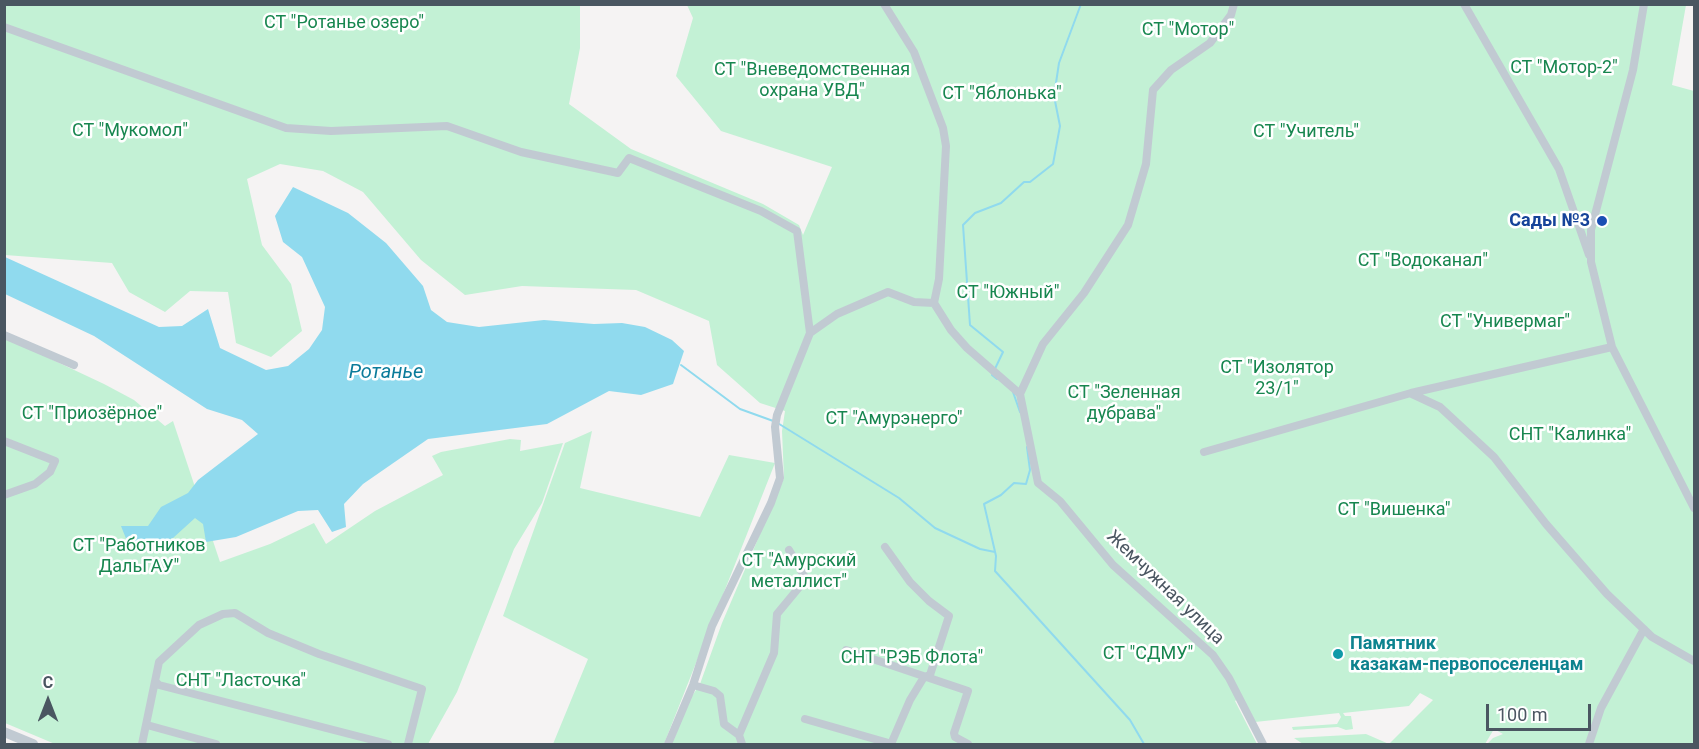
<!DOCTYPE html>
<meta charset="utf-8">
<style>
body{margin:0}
#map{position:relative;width:1699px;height:749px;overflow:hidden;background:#f5f3f3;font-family:Roboto,sans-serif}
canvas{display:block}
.frame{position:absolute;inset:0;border:6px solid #4a5661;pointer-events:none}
.north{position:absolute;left:18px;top:671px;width:60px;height:60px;-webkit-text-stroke:4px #fff;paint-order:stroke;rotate:0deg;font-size:16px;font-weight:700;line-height:24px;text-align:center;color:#4a5661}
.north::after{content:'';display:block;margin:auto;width:21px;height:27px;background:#4a5661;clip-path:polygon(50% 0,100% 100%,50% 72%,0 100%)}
.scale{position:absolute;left:1486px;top:704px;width:105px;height:27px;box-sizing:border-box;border:3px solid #4a5661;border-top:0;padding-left:8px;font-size:18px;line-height:21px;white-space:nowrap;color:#4a5661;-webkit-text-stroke:4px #fff;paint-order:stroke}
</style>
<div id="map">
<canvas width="1699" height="749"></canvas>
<div class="frame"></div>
<div class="north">С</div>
<div class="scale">100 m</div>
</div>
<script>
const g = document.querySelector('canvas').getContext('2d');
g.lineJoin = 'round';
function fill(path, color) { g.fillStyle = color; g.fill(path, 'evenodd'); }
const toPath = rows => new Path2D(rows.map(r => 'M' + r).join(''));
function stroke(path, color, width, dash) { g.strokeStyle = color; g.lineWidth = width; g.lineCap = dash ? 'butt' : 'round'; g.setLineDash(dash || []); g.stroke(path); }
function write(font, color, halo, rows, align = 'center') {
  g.font = font + ' Roboto,sans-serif'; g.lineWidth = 5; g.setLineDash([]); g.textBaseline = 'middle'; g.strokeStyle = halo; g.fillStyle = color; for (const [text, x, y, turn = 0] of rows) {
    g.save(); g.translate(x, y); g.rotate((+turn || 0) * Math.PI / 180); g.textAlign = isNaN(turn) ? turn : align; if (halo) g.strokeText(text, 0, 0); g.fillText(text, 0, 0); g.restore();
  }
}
fill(toPath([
 [4,5,580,5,580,48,569,104,631,149,763,204,799,225,803,235,832,167,721,131,676,76,693,18,687,5,1686,5,1672,85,1694,91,1694,744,1487,744,1493,738,1503,734,1494,729,1485,744,1303,744,1294,738,1366,734,1389,744,1433,700,1420,693,1409,706,1343,713,1345,716,1351,716,1353,729,1346,730,1338,727,1293,730,1292,727,1337,724,1341,717,1339,713,1255,722,1242,697,1235,701,1257,744,672,744,690,699,700,684,722,623,784,478,782,431,785,411,760,403,717,365,709,321,636,290,522,286,465,295,421,260,363,192,323,171,280,164,247,179,262,245,291,284,302,331,271,357,236,343,228,292,190,291,165,312,129,292,112,263,5,255],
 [4,337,104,384,134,400,165,426,173,421,220,562,270,544,314,523,326,544,375,511,443,475,432,456,441,452,510,439,521,440,520,451,563,443,542,503,514,549,457,692,428,744,55,744,5,723],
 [592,431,580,488,700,517,729,455,775,463,664,744,553,744,588,659,503,616,565,443]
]), '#c3f1d5');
fill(toPath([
 [293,187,348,213,386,243,423,286,431,310,447,322,479,327,544,320,594,324,622,323,645,327,672,340,684,351,673,384,641,395,609,391,547,424,428,439,363,484,344,504,346,527,332,532,318,510,298,511,236,537,206,542,203,524,195,518,173,538,148,547,127,541,121,526,148,526,161,507,188,493,198,480,258,434,242,420,207,409,94,336,5,294,5,257,159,327,182,326,208,309,220,348,266,370,288,366,309,349,322,330,325,307,302,257,283,242,275,216]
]), '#90daee');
stroke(toPath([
 [681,365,740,409,776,422,899,498,935,528,980,549,995,552],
 [997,379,992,375,1003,352,970,325,963,225,975,213,1001,203,1024,182,1030,182,1053,164,1060,126,1054,96,1059,63,1081,4],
 [1013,392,1020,412],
 [1027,447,1030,470,1026,484,1014,483,1001,495,984,504,996,556,995,571,1130,720,1144,744]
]), '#90daee', 2);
stroke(toPath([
 [884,4,914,52,943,128,946,146,939,279,934,303,951,330,967,348,1020,394],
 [1464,4,1559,169,1589,255],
 [1644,4,1633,70,1591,230,1591,262,1612,347,1694,508],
 [4,27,286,128,331,131,447,126,521,152,618,173,629,158,761,211,797,231,810,333],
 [4,335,74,365],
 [1020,394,1043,344,1084,293,1128,225,1146,164,1153,90,1171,70,1210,43,1231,15,1234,4],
 [1020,394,1038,483,1060,501,1113,565,1213,655,1229,678,1263,744],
 [1412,394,1440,407,1494,457,1546,524,1607,594,1652,637,1694,661],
 [4,441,55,461,50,472,35,484,4,495],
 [1204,452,1411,393,1612,347],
 [885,547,910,582,929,601,949,616,930,675,924,677,910,700,891,744],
 [846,650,968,691,954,733,955,737,968,744],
 [156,682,159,685,388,744],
 [693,685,714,691,720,696,724,724,739,735,742,744],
 [805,719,892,744],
 [147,725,216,744],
 [739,735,774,653,777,614,806,579,789,550],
 [142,744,159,662,199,625,223,614,235,613,268,633,319,654,422,689,408,744],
 [668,744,693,685,712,626,771,503,780,478,775,427,777,415,810,333,837,314,888,292,914,302,934,303],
 [1589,744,1601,708,1644,629]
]), '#c1cad2', 8);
stroke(toPath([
 [4,732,33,744]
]), '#c1cad2', 10);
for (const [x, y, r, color] of [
 [1602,221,6,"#1a4fb4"],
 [1338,654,6,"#0f9aa8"]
]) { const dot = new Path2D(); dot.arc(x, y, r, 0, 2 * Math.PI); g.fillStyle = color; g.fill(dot); stroke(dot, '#fff', 2); }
write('18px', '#17864f', '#fff', [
 ["СТ \"Ротанье озеро\"",344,23],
 ["СТ \"Мотор\"",1188,30],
 ["СТ \"Мотор-2\"",1564,68],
 ["СТ \"Вневедомственная",812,70],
 ["охрана УВД\"",812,91],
 ["СТ \"Яблонька\"",1002,94],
 ["СТ \"Мукомол\"",130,131],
 ["СТ \"Учитель\"",1306,132],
 ["СТ \"Водоканал\"",1423,261],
 ["СТ \"Южный\"",1008,293],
 ["СТ \"Универмаг\"",1505,322],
 ["СТ \"Изолятор",1277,368],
 ["23/1\"",1277,389],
 ["СТ \"Зеленная",1124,393],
 ["дубрава\"",1124,414],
 ["СТ \"Приозёрное\"",92,414],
 ["СТ \"Амурэнерго\"",894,419],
 ["СНТ \"Калинка\"",1570,435],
 ["СТ \"Вишенка\"",1394,510],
 ["СТ \"Работников",139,546],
 ["ДальГАУ\"",139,567],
 ["СТ \"Амурский",799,561],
 ["металлист\"",799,582],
 ["СТ \"СДМУ\"",1148,654],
 ["СНТ \"РЭБ Флота\"",912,658],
 ["СНТ \"Ласточка\"",241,681]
]);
write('bold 18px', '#164399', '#fff', [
 ["Сады №3",1590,221]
], 'right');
write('18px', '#4a5661', '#fff', [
 ["Жемчужная улица",1165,588,44]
]);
write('bold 18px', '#0d838f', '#fff', [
 ["Памятник",1350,644],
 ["казакам-первопоселенцам",1350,665]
], 'left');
write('italic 20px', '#0c7c9b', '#fff', [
 ["Ротанье",386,373]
]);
</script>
